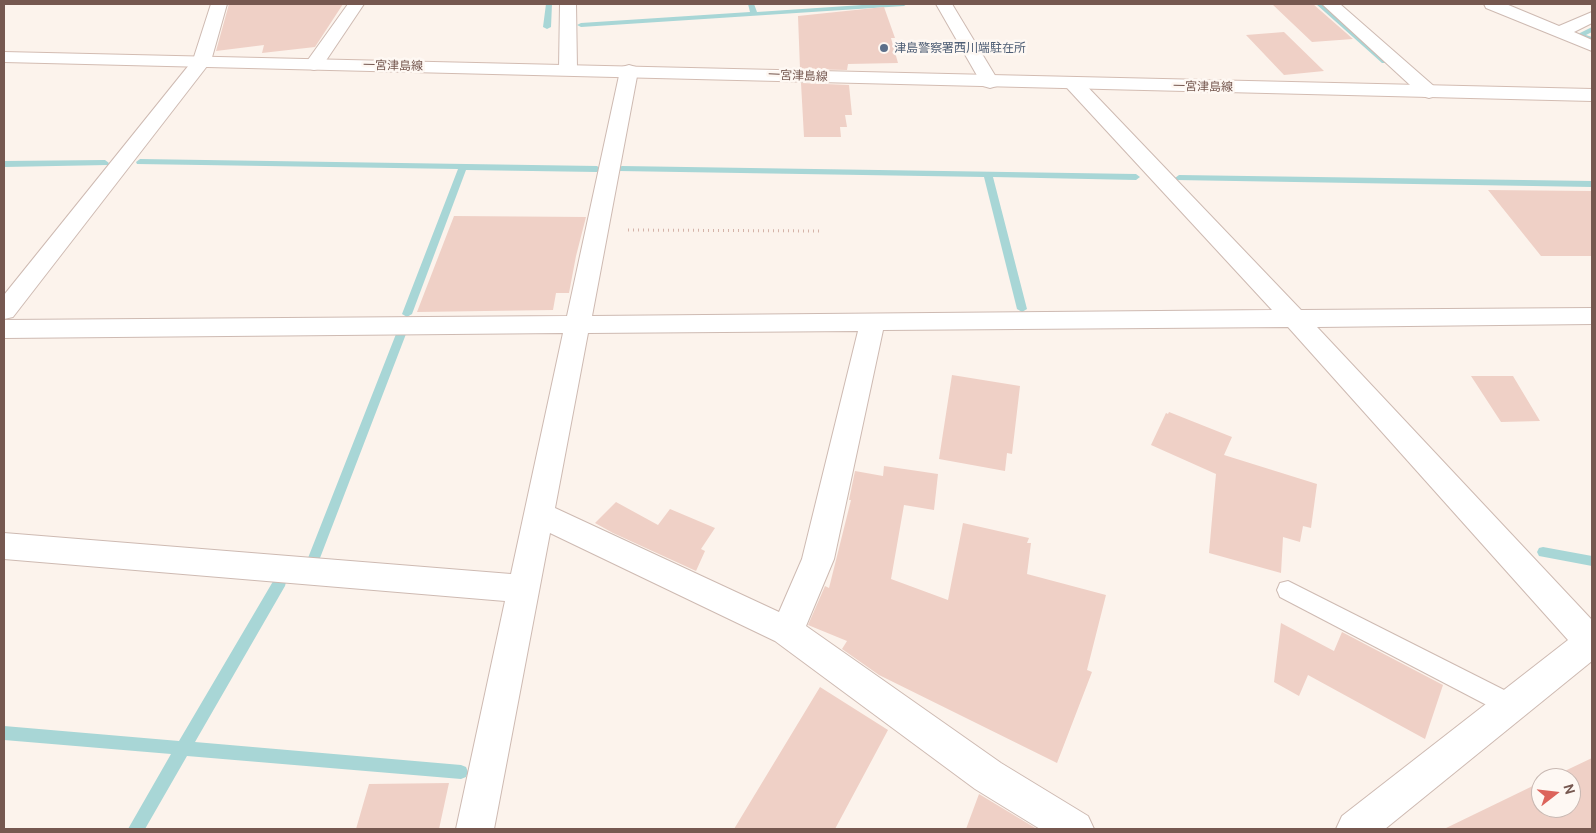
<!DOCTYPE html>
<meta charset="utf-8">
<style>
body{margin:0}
#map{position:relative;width:1596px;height:833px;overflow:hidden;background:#fcf3ec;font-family:Cabin,sans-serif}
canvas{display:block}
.frame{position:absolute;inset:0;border:5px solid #765850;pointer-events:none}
.north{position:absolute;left:1531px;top:768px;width:50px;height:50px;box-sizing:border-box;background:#fef8f3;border:1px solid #c8b8b2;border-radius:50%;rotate:74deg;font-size:14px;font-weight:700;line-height:20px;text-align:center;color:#765850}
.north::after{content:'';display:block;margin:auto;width:18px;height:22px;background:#dc645b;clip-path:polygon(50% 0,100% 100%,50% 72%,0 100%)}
</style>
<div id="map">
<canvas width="1596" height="833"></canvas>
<div class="frame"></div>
<div class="north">N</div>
</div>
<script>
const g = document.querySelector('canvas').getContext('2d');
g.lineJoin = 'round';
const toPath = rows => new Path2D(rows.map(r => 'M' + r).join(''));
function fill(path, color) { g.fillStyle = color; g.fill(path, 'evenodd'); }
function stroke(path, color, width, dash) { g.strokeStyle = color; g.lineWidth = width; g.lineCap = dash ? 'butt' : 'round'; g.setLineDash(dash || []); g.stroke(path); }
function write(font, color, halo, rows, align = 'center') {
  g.font = font + ' Cabin,"Noto Sans JP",sans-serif'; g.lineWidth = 5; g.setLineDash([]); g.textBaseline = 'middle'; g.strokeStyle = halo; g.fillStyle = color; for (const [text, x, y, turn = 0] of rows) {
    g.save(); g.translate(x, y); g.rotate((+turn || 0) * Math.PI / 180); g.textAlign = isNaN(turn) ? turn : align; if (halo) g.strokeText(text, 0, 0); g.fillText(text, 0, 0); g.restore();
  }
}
fill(toPath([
 [546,4,552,4,551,27,547,29,543,27,546,4],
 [748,4,754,4,757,12,877,4,907,4,904,6,581,27,577,25,581,23,750,12,748,4],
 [1316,4,1323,4,1388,59,1388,63,1382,63,1316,4],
 [1592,27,1592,32,1586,35,1592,37,1592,41,1576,35,1592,27],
 [140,159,597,166,601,169,597,172,466,170,412,314,407,317,402,314,458,169,137,164,136,162,140,159],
 [105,160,109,163,108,165,4,167,4,161,105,160],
 [622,166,1136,174,1140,177,1136,180,993,177,1027,309,1022,312,1017,309,984,177,619,171,619,167,622,166],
 [1179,175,1592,181,1592,187,1176,180,1175,178,1179,175],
 [401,330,406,334,320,558,319,562,314,563,309,562,308,558,396,334,401,330],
 [1543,547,1592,556,1592,566,1539,556,1537,552,1539,548,1543,547],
 [280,576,285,578,286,582,285,586,195,742,461,765,466,767,468,772,466,777,461,779,187,756,145,829,128,829,171,754,4,740,4,726,179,741,275,578,280,576]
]), '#a8d6d6');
fill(toPath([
 [229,4,343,4,315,47,262,53,264,45,216,51],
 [1272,4,1313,4,1353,39,1312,42],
 [884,7,895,38,891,38,898,63,848,64,847,70,800,69,798,16],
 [1284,32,1324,71,1284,75,1246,35],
 [801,83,849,85,852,115,845,115,847,127,840,127,841,137,804,137],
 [1488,190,1592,191,1592,256,1541,256],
 [454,216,586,217,576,256,569,293,556,293,553,310,417,312],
 [952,375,1020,386,1012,454,1007,453,1005,471,939,459],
 [1471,376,1513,376,1540,421,1501,422],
 [1169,412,1232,437,1224,455,1317,484,1311,528,1303,526,1300,542,1283,537,1281,573,1209,553,1216,474,1151,445,1166,413,1168,414],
 [884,466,938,474,934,510,904,505,891,579,948,600,963,523,1029,538,1027,543,1031,543,1027,574,1106,595,1087,670,1092,672,1057,763,879,675,842,649,847,641,808,625,825,586,829,588,851,500,849,500,855,471,883,476],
 [616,502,658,525,670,509,715,528,701,549,705,551,696,571,613,533,595,523],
 [1281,623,1334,651,1342,632,1443,685,1425,739,1308,675,1299,696,1274,682],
 [820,687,888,730,835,829,734,829],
 [1592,758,1592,829,1444,829,1541,782,1541,808,1571,808,1571,778,1550,778],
 [449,783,439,829,356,829,369,784],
 [979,794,1037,829,966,829]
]), '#efd0c6');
const lane = toPath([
 [1288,581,1518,697,1522,705,1518,713,1510,716,1502,713,1280,597,1277,590,1280,583,1288,581]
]);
const street = toPath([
 [211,4,227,4,211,61,13,317,4,319,4,295,193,60,211,4],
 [348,4,364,4,321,68,314,70,307,68,305,64,348,4],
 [560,4,576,4,577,69,575,73,568,75,561,73,559,69,560,4],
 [936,4,952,4,999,82,997,86,990,88,983,86,936,4],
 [1322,4,1340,4,1436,88,1439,92,1436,96,1429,98,1422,96,1322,4],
 [1484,4,1506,4,1559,26,1592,12,1592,23,1574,32,1592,40,1592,51,1486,8,1484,4],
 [629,65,636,67,638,71,592,316,1272,310,1067,88,1065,84,1067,80,1074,78,1081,80,1301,310,1592,308,1592,324,1317,327,1592,620,1592,661,1385,829,1336,829,1342,816,1568,640,1288,327,883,330,834,559,806,626,1001,763,1088,816,1094,829,1040,829,975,789,775,641,550,533,494,829,456,829,505,601,4,559,4,533,511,574,563,333,4,338,4,320,567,316,620,71,622,67,629,65],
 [858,331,802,559,779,612,555,508,588,333,858,331]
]);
const secondary = toPath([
 [4,52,1592,89,1592,101,4,62,4,52]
]);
stroke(lane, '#cebab2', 2);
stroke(street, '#cebab2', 2);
stroke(secondary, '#d3bcb2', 2);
stroke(toPath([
 [628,230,820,231]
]), '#d5b3a8', 3, [1, 4]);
fill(lane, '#fff');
fill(street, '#fff');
fill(secondary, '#fff');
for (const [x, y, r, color] of [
 [884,48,5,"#5c6f8a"]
]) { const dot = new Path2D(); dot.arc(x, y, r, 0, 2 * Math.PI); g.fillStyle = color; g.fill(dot); stroke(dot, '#fef8f3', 2); }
write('12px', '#4e5e75', '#fef8f3', [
 ["津島警察署西川端駐在所",894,48]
], 'left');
write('12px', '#765850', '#fef8f3', [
 ["一宮津島線",393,66,1],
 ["一宮津島線",798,76,2],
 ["一宮津島線",1203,87,1]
]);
</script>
